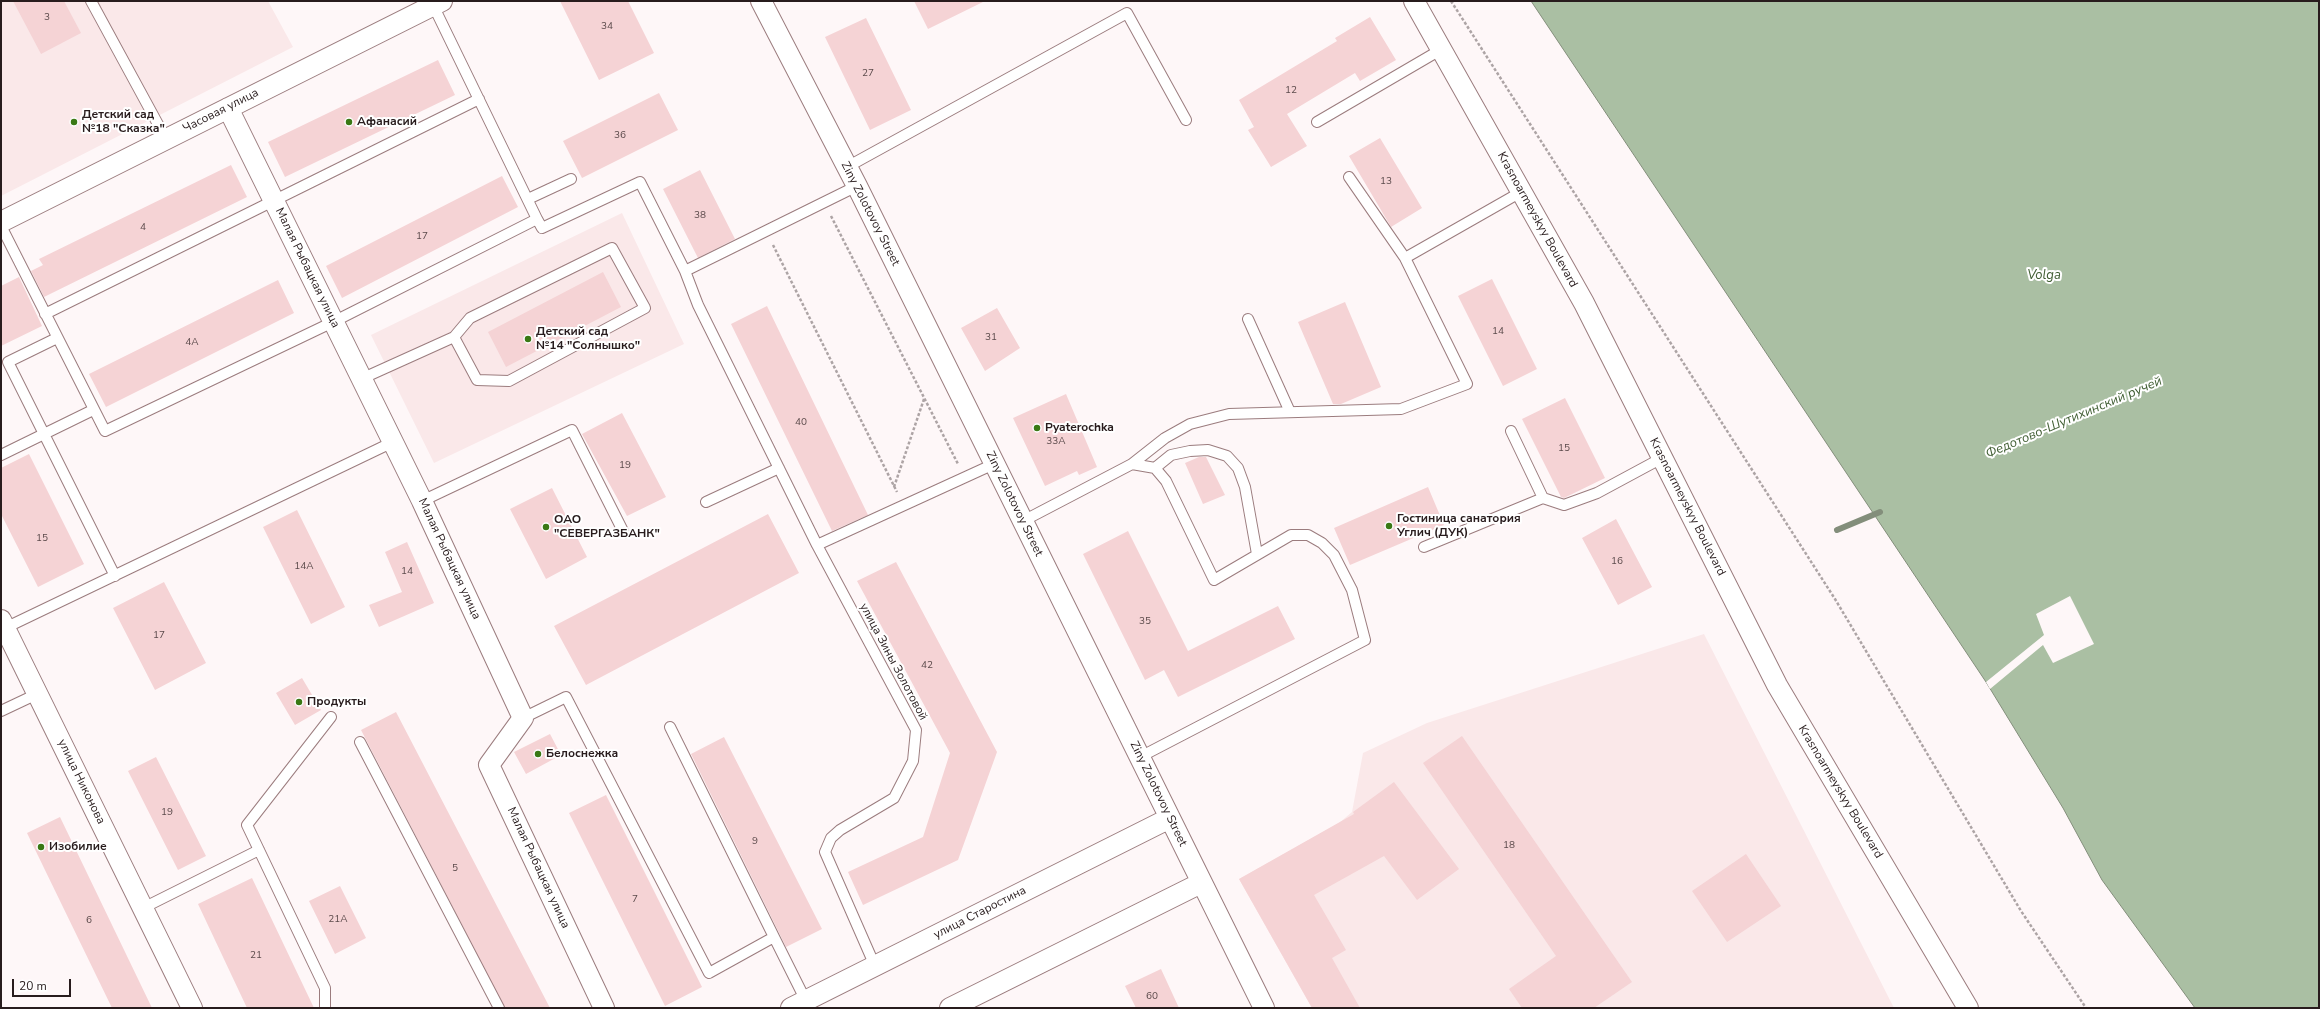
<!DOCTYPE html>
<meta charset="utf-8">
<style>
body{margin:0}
#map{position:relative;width:2320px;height:1009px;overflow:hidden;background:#fef7f8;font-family:"Nunito Sans",sans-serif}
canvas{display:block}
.frame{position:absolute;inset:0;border:2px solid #281c1d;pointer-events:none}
.scale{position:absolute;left:12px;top:979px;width:59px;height:18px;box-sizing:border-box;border:2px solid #281c1d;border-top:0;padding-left:5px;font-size:12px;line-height:14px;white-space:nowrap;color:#281c1d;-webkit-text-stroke:3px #fff;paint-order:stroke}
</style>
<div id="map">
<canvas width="2320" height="1009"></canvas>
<div class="frame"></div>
<div class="scale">20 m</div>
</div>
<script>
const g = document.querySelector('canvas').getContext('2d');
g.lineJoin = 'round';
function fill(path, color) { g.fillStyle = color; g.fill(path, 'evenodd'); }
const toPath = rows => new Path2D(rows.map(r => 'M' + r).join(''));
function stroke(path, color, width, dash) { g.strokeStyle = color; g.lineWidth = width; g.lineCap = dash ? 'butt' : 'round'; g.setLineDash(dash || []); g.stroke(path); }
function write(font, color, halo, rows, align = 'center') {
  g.font = font + ' "Nunito Sans",sans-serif'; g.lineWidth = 4; g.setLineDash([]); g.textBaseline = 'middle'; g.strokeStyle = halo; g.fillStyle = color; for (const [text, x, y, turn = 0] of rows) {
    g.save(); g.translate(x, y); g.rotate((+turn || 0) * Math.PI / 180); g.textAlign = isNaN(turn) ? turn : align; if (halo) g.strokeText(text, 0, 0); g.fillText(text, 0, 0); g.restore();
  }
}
fill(toPath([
 [1,1,268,1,293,47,1,196],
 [622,213,684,344,434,463,371,335],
 [1704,634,1894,1008,1312,1008,1239,879,1339,823,1352,812,1363,753,1427,723]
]), '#fae8e9');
const water = toPath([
 [1531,1,2319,1,2319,1008,2195,1008,2102,880,2063,808,1986,682,1531,1]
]);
fill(water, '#aabfa3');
stroke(water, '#838e7b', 1);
fill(toPath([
 [2070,596,2094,644,2053,663,2043,645,1990,689,1986,682,2044,635,2036,614]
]), '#fef7f8');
stroke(toPath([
 [1837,530,1880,512]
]), '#838e7b', 6);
fill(toPath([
 [13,1,64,1,81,33,41,54],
 [560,1,628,1,654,53,599,80],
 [914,1,985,1,928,29],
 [1370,17,1396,60,1360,81,1355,73,1287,114,1307,146,1271,167,1248,130,1254,127,1239,100,1337,41,1335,38],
 [866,18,911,110,870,130,825,37],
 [438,60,455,95,285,177,268,142],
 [659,93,678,130,582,178,563,141],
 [1380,138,1422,208,1391,227,1349,156],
 [231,165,247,197,44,297,31,271,43,265,39,259],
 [700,170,735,239,698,258,663,189],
 [502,176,518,207,342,298,326,266],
 [603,272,621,307,506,367,488,332],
 [19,277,42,326,1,346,1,286],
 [1492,279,1537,369,1503,386,1458,296],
 [278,280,294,313,106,407,89,374],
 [1345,302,1381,387,1341,404,1333,404,1298,322],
 [767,306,868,515,832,531,731,324],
 [997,308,1020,348,985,371,961,328],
 [1066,394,1097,467,1079,475,1077,471,1045,486,1013,418],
 [1565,398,1605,478,1564,498,1561,497,1522,419],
 [622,413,666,497,627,516,582,434],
 [29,454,84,564,38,587,1,514,1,468],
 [1199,457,1206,457,1225,495,1203,504,1185,463],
 [1428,487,1444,525,1350,565,1334,528],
 [552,488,587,557,546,579,510,509],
 [297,510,345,607,311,624,263,527],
 [768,514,799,573,586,685,554,626],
 [1616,519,1652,587,1618,605,1582,538],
 [1128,531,1188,651,1278,606,1295,639,1178,697,1164,670,1145,680,1083,554],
 [407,542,434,603,379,627,369,605,402,592,385,552],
 [896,562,997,752,958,860,863,905,848,872,923,837,950,753,857,581],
 [164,582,206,663,155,690,113,608],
 [302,678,321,710,295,725,276,693],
 [396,712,550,1008,505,1008,361,730],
 [550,734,561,755,526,774,514,752],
 [1462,736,1632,982,1594,1008,1522,1008,1509,989,1556,956,1423,763],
 [724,737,822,929,786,947,691,754],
 [156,757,206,856,178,870,128,771],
 [1394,782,1459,869,1417,900,1384,856,1314,895,1346,950,1332,958,1360,1008,1312,1008,1239,879,1354,814,1353,812],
 [606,795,702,987,665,1006,569,813],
 [60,817,152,1008,112,1008,27,833],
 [1746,854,1781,906,1727,942,1692,891],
 [252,878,314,1008,247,1008,198,904],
 [340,886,366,938,335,954,309,901],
 [1161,969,1179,1008,1136,1008,1125,986]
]), '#f5d3d5');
const service = toPath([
 [91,1,166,139],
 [1317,122,1442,49],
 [847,167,1127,13,1186,120],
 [528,199,571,179],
 [537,219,542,228,640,182,685,271,698,305,817,545],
 [1,226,105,431,333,322,537,219,433,5],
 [1405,258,1521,192],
 [685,271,857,186],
 [45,314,479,99],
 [1248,319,1290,412],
 [57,338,8,362,115,576],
 [361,379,454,337,477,380,509,381,645,308,612,248,470,318,454,337],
 [1511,431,1543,498],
 [1,455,93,410],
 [1132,464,1165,438,1190,424,1229,414,1401,409,1467,384,1405,258,1349,177],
 [1155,468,1171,455,1190,451,1208,450,1227,456,1238,468,1245,487,1257,554],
 [422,501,572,430,624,533],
 [706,502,779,468],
 [1023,521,1132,464,1155,468,1166,481,1214,580,1291,535,1308,535,1322,543,1334,555,1352,590,1365,640,1140,757],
 [1424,547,1543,498,1564,505,1597,493,1662,458],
 [5,628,393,442],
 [1,711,37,694],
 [523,718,566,697,709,973,774,937,806,1001],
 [670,727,774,937],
 [360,742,499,1008],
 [143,908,259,850],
 [875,966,825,852,831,838,840,830,894,798,913,761,916,730,817,545,994,464],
 [325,1008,325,988,247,825,331,717]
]);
const minor = toPath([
 [761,1,857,186,1264,1008],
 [1414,1,1584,303,1777,685,1968,1008],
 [228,108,422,501,523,718,489,765,604,1008],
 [1,222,442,1],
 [1,620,192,1008],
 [791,1008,1170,818],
 [950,1008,1201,883]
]);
stroke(service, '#9b7c7e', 12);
stroke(minor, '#9b7c7e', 22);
stroke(toPath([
 [1451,1,1835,599,2021,911,2086,1008],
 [831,216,958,464],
 [773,245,897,492],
 [894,487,924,399]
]), '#ada4a5', 2.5, [3, 2]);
stroke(service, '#fff', 10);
stroke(minor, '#fff', 20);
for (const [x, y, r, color] of [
 [74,122,4,"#3a7814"],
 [349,122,4,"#3a7814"],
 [528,339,4,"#3a7814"],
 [1037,428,4,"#3a7814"],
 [1389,526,4,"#3a7814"],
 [546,527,4,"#3a7814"],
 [299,702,4,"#3a7814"],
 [538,754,4,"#3a7814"],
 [41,847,4,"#3a7814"]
]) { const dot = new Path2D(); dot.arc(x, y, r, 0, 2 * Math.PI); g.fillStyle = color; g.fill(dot); stroke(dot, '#fff', 1.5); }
write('10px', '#5b4a4b', null, [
 ["3",47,18],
 ["34",607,27],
 ["27",868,74],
 ["12",1291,91],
 ["36",620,136],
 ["13",1386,182],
 ["38",700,216],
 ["4",143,228],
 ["17",422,237],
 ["14",1498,332],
 ["31",991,338],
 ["4А",192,343],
 ["40",801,423],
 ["33А",1056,442],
 ["15",1564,449],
 ["19",625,466],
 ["15",42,539],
 ["16",1617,562],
 ["14А",304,567],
 ["14",407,572],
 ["35",1145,622],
 ["17",159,636],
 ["42",927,666],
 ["19",167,813],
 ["9",755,842],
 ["18",1509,846],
 ["5",455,869],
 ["7",635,900],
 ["21А",338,920],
 ["6",89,921],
 ["21",256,956],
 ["60",1152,997]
]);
write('12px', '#281c1d', '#fff', [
 ["Часовая улица",221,111,-27],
 ["Ziny Zolotovoy Street",870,214,63],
 ["Krasnoarmeyskyy Boulevard",1537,220,61],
 ["Малая Рыбацкая улица",307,268,64],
 ["Ziny Zolotovoy Street",1014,504,64],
 ["Krasnoarmeyskyy Boulevard",1687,507,63],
 ["Малая Рыбацкая улица",449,559,65],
 ["улица Зины Золотовой",893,662,62],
 ["улица Никонова",81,782,64],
 ["Krasnoarmeyskyy Boulevard",1840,792,59],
 ["Ziny Zolotovoy Street",1158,794,64],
 ["Малая Рыбацкая улица",538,868,65],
 ["улица Старостина",980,913,-27]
]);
write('bold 12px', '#281c1d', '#fff', [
 ["Детский сад",82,115],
 ["№18 \"Сказка\"",82,129],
 ["Афанасий",357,122],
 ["Детский сад",536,332],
 ["№14 \"Солнышко\"",536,346],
 ["Pyaterochka",1045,428],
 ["Гостиница санатория",1397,519],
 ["Углич (ДУК)",1397,533],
 ["ОАО",554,520],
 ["\"СЕВЕРГАЗБАНК\"",554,534],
 ["Продукты",307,702],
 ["Белоснежка",546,754],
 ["Изобилие",49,847]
], 'left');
write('italic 13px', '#405e33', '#fff', [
 ["Volga",2044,276],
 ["Федотово-Шутихинский ручей",2074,418,-23]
]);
</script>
